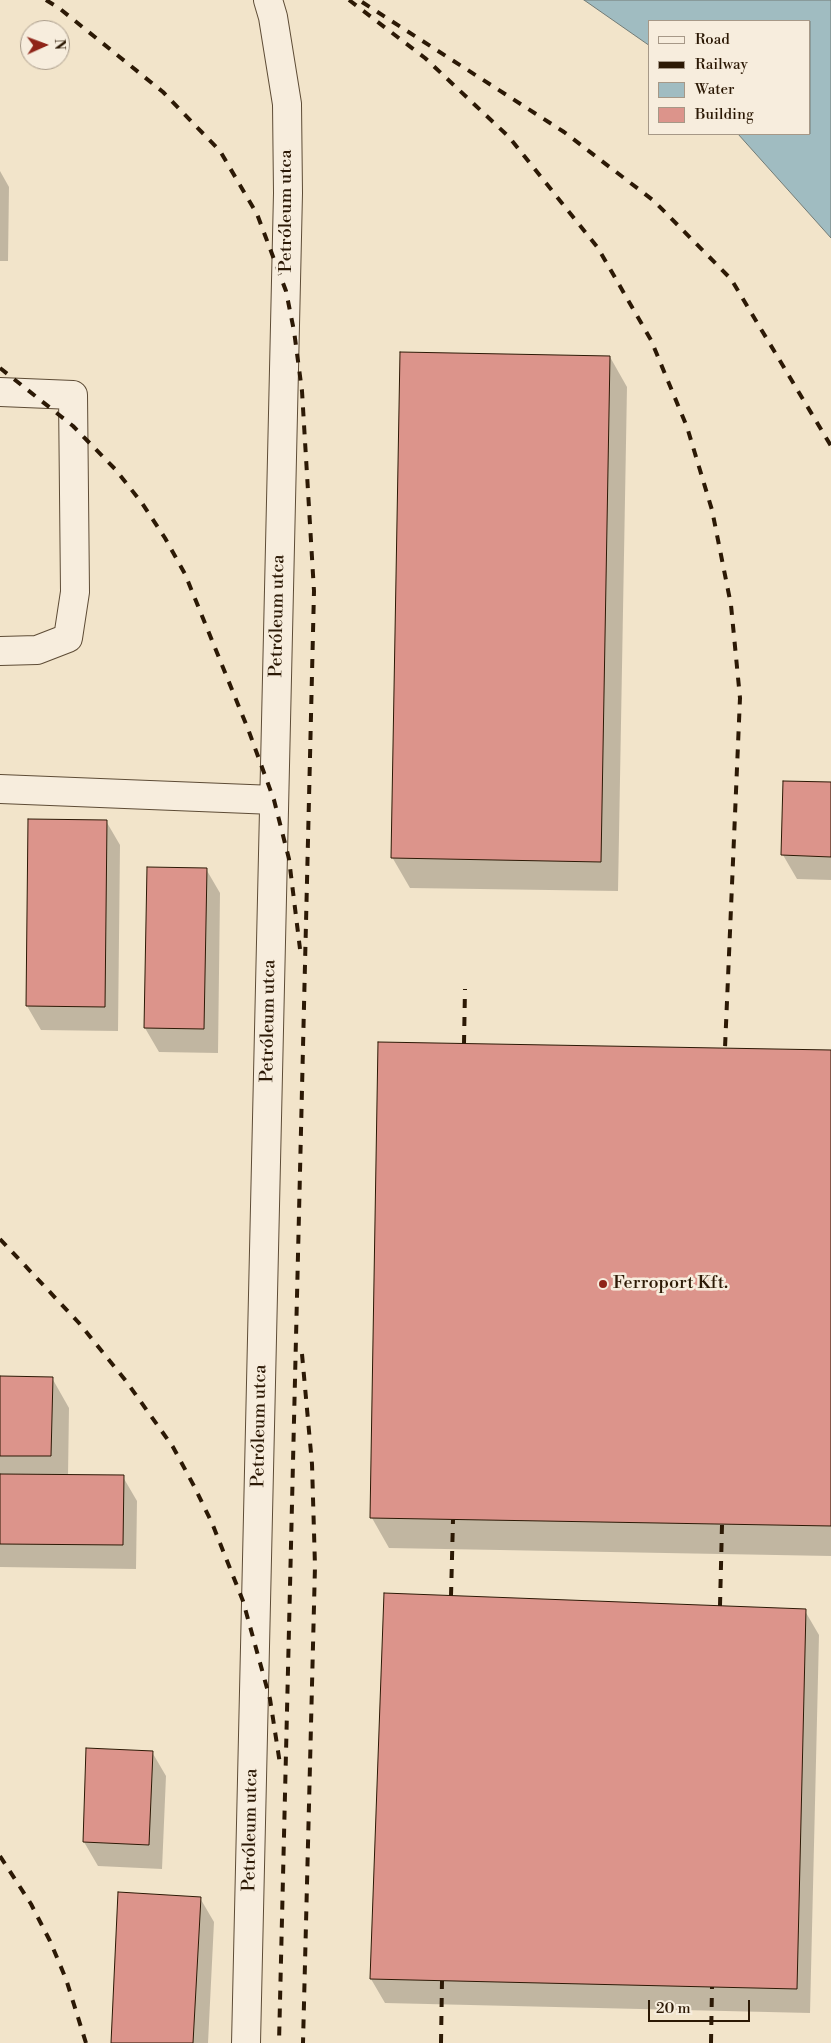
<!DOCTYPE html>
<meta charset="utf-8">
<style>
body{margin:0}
#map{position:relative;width:831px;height:2043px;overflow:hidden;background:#f2e4ca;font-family:"Libre Bodoni",serif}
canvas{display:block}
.legend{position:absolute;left:648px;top:20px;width:162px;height:115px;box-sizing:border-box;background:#f7eddd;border:1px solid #a69887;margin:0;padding:6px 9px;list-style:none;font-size:15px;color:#2c1905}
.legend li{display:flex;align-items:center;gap:10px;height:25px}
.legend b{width:25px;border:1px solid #a69887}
.north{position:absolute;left:20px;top:20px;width:50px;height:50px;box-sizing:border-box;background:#f7eddd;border:1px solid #a69887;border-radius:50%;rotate:88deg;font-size:14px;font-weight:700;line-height:20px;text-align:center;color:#2c1905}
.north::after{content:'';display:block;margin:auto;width:18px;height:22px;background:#8f2418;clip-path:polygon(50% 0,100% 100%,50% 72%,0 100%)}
.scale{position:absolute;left:648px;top:2000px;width:102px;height:22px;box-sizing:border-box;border:2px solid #2c1905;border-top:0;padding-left:6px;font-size:15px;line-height:18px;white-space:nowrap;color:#2c1905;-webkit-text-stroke:4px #f7eddd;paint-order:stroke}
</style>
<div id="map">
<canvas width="831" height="2043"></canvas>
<ul class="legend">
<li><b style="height:6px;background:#f7eddd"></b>Road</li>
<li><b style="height:6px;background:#2c1905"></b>Railway</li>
<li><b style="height:14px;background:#a0bcc1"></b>Water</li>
<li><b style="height:14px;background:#dc948b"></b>Building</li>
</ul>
<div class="north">N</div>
<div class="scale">20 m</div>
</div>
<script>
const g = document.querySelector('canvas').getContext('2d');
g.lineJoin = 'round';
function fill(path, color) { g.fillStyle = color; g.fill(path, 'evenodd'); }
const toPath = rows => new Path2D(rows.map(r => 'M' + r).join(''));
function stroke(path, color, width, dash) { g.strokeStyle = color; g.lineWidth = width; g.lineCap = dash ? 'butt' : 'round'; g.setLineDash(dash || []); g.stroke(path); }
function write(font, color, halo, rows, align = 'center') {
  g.font = font + ' "Libre Bodoni",serif'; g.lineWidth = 5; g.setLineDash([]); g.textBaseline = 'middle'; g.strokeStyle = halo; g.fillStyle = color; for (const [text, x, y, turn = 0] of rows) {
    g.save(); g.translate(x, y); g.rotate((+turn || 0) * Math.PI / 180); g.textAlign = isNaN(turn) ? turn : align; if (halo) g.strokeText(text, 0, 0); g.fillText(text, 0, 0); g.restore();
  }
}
const water = toPath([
 [584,0,831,0,831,238,738,134,810,134,810,21,650,21,650,46,584,0]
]);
fill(water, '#a0bcc1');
stroke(water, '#727b76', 1);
fill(toPath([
 [0,171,9,187,8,261,0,261],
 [610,357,627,387,618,891,410,888,392,857],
 [831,783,831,880,797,879,783,855],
 [106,821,120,845,118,1031,41,1030,27,1006],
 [206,869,220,893,218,1053,159,1052,145,1028],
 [379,1043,831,1051,831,1556,389,1548,372,1518],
 [0,1377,52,1378,69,1408,68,1476,123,1477,137,1501,136,1569,0,1567],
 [385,1594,805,1611,819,1635,810,2013,385,2003,371,1979],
 [152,1752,166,1776,162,1869,98,1866,84,1842],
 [200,1898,214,1922,208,2043,112,2043]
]), '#0003');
const building = toPath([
 [400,352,610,356,601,862,391,858,400,352],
 [783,781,831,782,831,857,781,855,783,781],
 [28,819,107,820,105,1007,26,1006,28,819],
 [147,867,207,868,204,1029,144,1028,147,867],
 [378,1042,831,1050,831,1526,370,1518,378,1042],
 [0,1376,53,1377,51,1456,0,1456,0,1376],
 [0,1474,124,1475,123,1545,0,1544,0,1474],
 [384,1593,806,1609,797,1989,370,1979,384,1593],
 [86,1748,153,1751,149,1845,83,1842,86,1748],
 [118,1892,201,1897,193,2043,111,2043,118,1892]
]);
fill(building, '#dc948b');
stroke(building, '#2c1905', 1);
const minor = toPath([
 [0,392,73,395,75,592,68,638,37,650,0,651],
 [0,789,274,800],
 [246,2043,288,193,287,104,273,17,268,0]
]);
stroke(minor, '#5e4c36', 30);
stroke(minor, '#f7eddd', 28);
stroke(toPath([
 [46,0,59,8,163,92,220,151,257,214,286,291,294,331,302,391,314,591,279,2043],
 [349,0,425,58,509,137,598,248,651,340,687,427,712,510,731,605,740,698,725,1048],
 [362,2,564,132,654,201,731,279,831,446],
 [0,368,73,426,115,469,142,503,165,538,185,574,248,729,274,800,289,859,300,949],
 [464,1044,465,989],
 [0,1239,79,1323,126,1381,173,1447,194,1486,212,1523,243,1601,270,1699,280,1764],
 [302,1354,312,1464,315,1566,303,2043],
 [451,1596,453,1520],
 [720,1606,722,1525],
 [0,1856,31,1904,50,1941,66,1979,86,2043],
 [441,2043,442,1981],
 [711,2043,712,1987]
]), '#2c1905', 4, [9, 9]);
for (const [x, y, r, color] of [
 [603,1284,5,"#8f2418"]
]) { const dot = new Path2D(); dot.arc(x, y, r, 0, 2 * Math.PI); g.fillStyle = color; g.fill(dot); stroke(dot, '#f7eddd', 2); }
write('18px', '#2c1905', '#f7eddd', [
 ["Petróleum utca",287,211,-90],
 ["Petróleum utca",278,616,-89],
 ["Petróleum utca",269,1021,-89],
 ["Petróleum utca",260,1426,-89],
 ["Petróleum utca",251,1830,-89]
]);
write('18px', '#2c1905', '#f7eddd', [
 ["Ferroport Kft.",613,1284]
], 'left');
</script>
